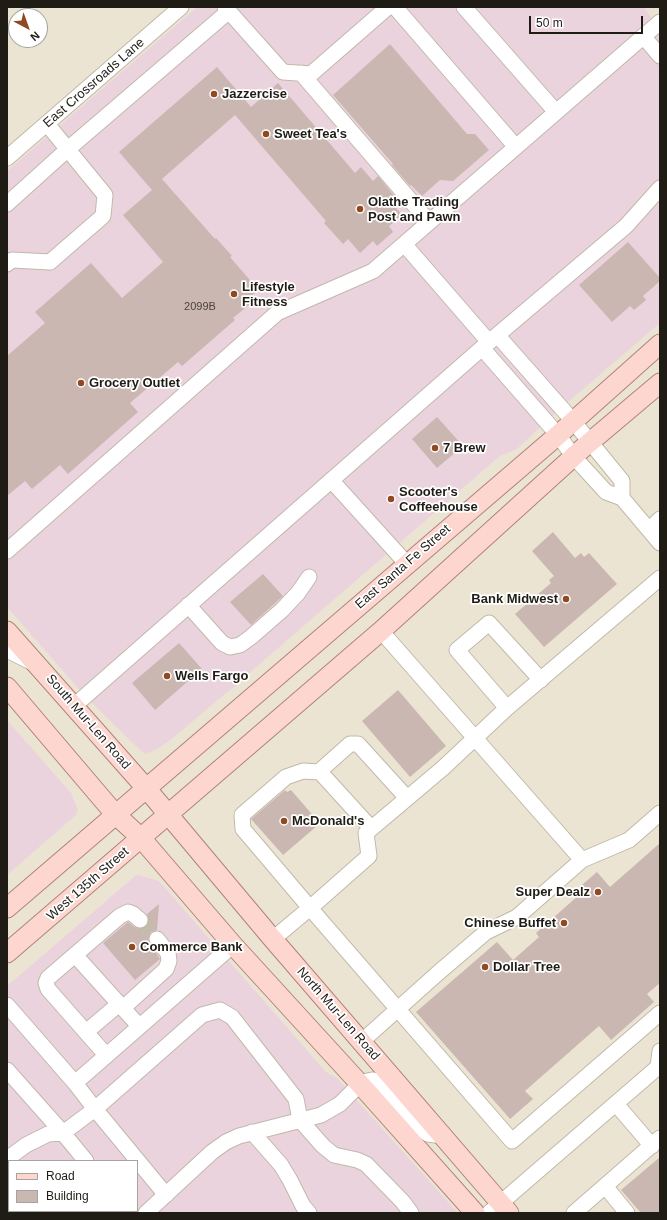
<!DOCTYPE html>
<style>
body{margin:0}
#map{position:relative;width:667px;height:1220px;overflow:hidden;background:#ece4d3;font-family:Helvetica,sans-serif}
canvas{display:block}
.frame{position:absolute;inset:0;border:8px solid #1f1c16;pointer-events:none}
.legend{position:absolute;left:8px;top:1160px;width:130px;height:52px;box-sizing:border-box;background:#fff;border:1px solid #a5a4a2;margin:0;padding:5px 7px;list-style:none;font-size:12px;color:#1f1c16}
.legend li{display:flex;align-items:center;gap:8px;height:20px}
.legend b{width:20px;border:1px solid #a5a4a2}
.north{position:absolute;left:8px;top:8px;width:40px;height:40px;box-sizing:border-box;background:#fff;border:1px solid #a5a4a2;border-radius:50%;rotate:139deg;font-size:11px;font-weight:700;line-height:16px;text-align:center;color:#1f1c16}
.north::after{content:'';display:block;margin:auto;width:14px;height:18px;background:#904a23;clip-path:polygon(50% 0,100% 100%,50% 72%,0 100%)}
.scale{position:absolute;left:529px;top:16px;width:114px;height:18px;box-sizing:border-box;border:2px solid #1f1c16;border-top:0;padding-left:5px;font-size:12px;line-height:14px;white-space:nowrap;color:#1f1c16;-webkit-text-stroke:3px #fff;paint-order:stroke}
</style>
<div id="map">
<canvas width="667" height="1220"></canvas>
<div class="frame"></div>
<ul class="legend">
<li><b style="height:5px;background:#fdd6d0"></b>Road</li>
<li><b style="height:11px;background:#cbb7b2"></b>Building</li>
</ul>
<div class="north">N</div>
<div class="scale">50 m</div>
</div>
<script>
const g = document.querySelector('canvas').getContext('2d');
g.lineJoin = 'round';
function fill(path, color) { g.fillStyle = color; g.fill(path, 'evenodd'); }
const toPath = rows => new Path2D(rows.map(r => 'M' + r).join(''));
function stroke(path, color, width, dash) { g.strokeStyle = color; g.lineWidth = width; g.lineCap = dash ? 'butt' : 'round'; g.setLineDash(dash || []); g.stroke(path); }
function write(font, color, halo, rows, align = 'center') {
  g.font = font + ' Helvetica,sans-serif'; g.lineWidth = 3.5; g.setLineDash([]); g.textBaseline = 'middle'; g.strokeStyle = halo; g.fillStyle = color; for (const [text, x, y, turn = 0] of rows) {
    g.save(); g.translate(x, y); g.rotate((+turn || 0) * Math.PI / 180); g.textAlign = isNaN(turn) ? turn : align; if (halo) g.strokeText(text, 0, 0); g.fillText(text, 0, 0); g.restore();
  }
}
fill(toPath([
 [197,7,644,7,660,30,660,323,561,408,517,449,500,456,247,675,236,686,226,693,168,742,155,750,146,754,142,752,85,696,7,607,7,171],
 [7,720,71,793,78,810,75,816,7,875],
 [139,875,159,881,326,1072,337,1078,458,1213,7,1213,7,986,135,876],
 [9,1161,137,1161,137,1211,9,1211]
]), '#ebd3de');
fill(toPath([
 [390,44,467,134,475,134,489,150,453,181,440,180,422,196,411,185,410,186,392,165,393,164,333,95],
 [217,67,251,107,278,83,355,173,361,167,373,181,378,176,396,198,391,202,402,215,389,226,393,232,377,246,373,241,360,253,348,239,343,244,324,223,326,221,235,115,162,179,215,239,216,238,232,256,230,257,255,286,252,289,255,293,251,296,255,300,233,318,235,320,182,366,178,362,130,403,138,412,68,474,60,465,32,489,25,481,7,496,7,356,45,323,35,312,91,263,122,298,163,262,123,215,152,190,119,152],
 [628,242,660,278,660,281,643,296,646,300,634,310,630,306,612,322,579,285],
 [437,417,463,446,437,468,412,439],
 [553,532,575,558,581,553,584,557,589,553,617,584,544,647,515,614,551,583,549,580,554,576,532,551],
 [263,574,283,596,251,625,230,602],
 [179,643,202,669,155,710,132,683],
 [398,690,446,746,410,777,362,721],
 [285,790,287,792,291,790,317,820,314,823,317,826,283,855,251,819],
 [660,843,660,983,647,994,654,1002,611,1040,599,1026,525,1091,533,1099,510,1119,416,1012,497,942,513,960,539,937,536,933,579,895,575,891,597,872,610,887],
 [159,904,157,930,151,932,149,936,148,940,160,959,135,980,103,943,128,922,133,926,138,929,143,929,147,926,149,921,147,914],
 [660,1157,660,1213,641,1213,621,1190]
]), '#cbb7b2');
stroke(toPath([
 [140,920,157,939]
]), '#c3bcad', 15, [15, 8]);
const minor = toPath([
 [225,7,283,72,311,74,388,7],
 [395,7,516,147],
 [464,7,556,112],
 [643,36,660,56],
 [301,73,429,222],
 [7,158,181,7],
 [7,204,68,149,229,11],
 [404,244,489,342],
 [7,264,12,260,50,262,103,216,105,195,47,124],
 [498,336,573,421,622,481,622,498],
 [482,348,558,435,574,457,606,492,622,498,660,543],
 [331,480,407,564],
 [649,530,660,519],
 [7,551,277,313,373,271,660,22],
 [188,605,222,643,230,647,240,645,251,637,282,610,298,593,309,577],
 [381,631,582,860],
 [7,650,33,663],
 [74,706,482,348,626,226,660,188],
 [507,708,457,650,489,623,541,680],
 [320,772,303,771,286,777,242,815,243,829,310,908,512,1141,660,1013],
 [371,828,320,772,323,768,350,744,358,744,407,798],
 [273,939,310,908,369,856,366,833,443,768,507,708,660,578],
 [75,955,139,1026],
 [7,1005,75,1083,95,1109,166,1195],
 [123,1008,166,969,169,961,168,953,157,939],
 [86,1032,119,1004],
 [361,1042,438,973,486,932,517,917,582,860,629,840,660,813],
 [106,1055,48,989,46,983,48,978,120,916,128,912,133,914,140,920],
 [7,1070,63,1133],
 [75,1083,233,945],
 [616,1104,652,1146],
 [252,1132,281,1165,290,1180,303,1206,309,1213],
 [7,1159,26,1145,48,1134,63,1133],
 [86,1161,63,1133,95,1109,202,1015,220,1010,232,1017,296,1099,300,1120,323,1146,334,1155,357,1160,366,1164,403,1202,411,1213],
 [605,1186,627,1213],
 [127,1211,128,1213],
 [146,1213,212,1152,226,1142,239,1136,321,1115,340,1104,360,1084,367,1081,372,1080,378,1081,423,1131,428,1134,443,1136],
 [489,1213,658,1067,660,1051],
 [574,1213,660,1138]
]);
const major = toPath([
 [7,631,146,788,271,937,509,1213],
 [7,687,115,814,141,838,233,945,360,1084,475,1213],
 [7,908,558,435,660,344],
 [7,953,381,631,583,448,660,383]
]);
stroke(minor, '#c0b9a9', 17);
stroke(major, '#af837a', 21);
stroke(minor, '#fff', 15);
stroke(major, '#fdd6d0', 19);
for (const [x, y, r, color] of [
 [214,94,4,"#904a23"],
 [266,134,4,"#904a23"],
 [360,209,4,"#904a23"],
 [234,294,4,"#904a23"],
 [81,383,4,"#904a23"],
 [435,448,4,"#904a23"],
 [391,499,4,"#904a23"],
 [566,599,4,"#904a23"],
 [167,676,4,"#904a23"],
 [284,821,4,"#904a23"],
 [598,892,4,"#904a23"],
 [564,923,4,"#904a23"],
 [132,947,4,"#904a23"],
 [485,967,4,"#904a23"]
]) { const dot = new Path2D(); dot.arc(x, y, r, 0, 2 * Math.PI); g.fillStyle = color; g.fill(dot); stroke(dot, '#fff', 1.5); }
write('11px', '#4a433d', null, [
 ["2099B",200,307]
]);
write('13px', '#1f1c16', '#fff', [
 ["East Crossroads Lane",94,83,-41],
 ["East Santa Fe Street",403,567,-41],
 ["South Mur-Len Road",88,722,49],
 ["West 135th Street",88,884,-41],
 ["North Mur-Len Road",338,1014,49]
]);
write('bold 13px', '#1f1c16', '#fff', [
 ["Jazzercise",222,94],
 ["Sweet Tea's",274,134],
 ["Olathe Trading",368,202],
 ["Post and Pawn",368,217],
 ["Lifestyle",242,287],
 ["Fitness",242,302],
 ["Grocery Outlet",89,383],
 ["7 Brew",443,448],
 ["Scooter's",399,492],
 ["Coffeehouse",399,507],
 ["Bank Midwest",558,599,"right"],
 ["Wells Fargo",175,676],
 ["McDonald's",292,821],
 ["Super Dealz",590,892,"right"],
 ["Chinese Buffet",556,923,"right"],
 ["Commerce Bank",140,947],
 ["Dollar Tree",493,967]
], 'left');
</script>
